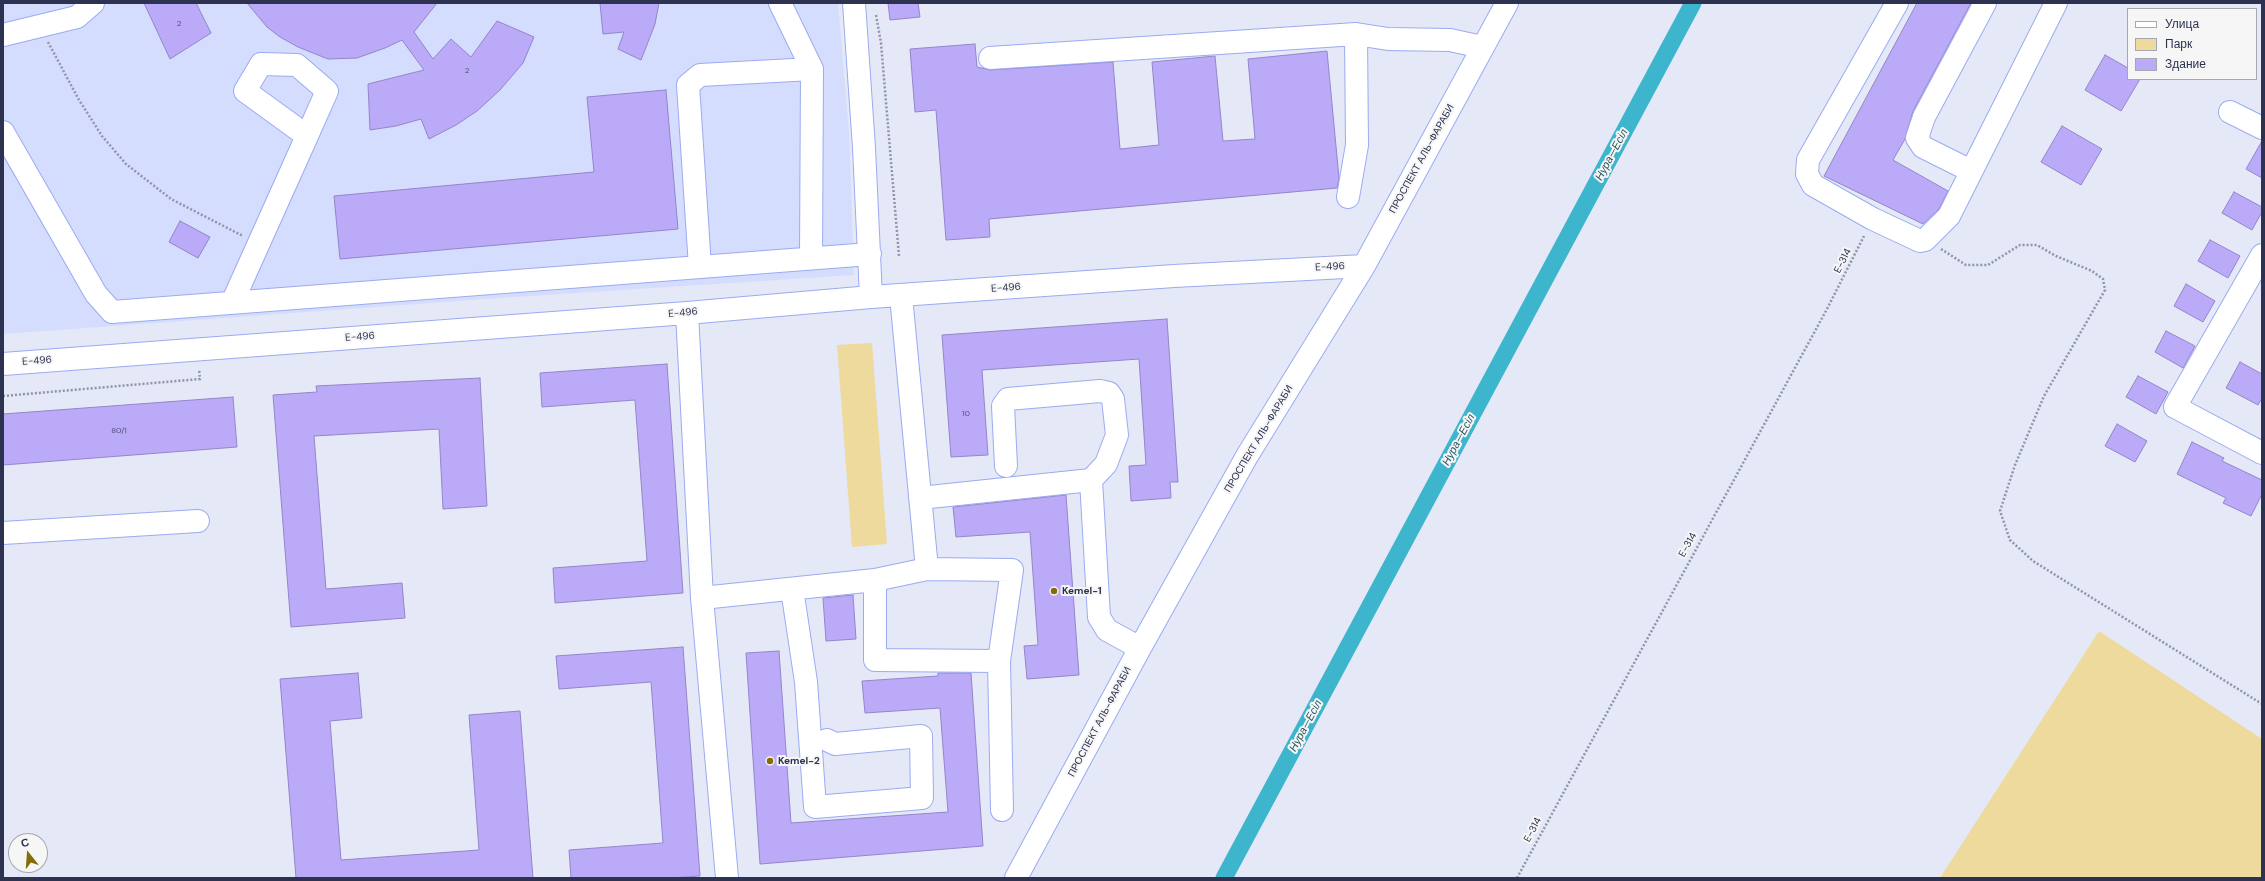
<!DOCTYPE html>
<meta charset="utf-8">
<style>
body{margin:0}
#map{position:relative;width:2265px;height:881px;overflow:hidden;background:#e4e8f7;font-family:"DM Sans",sans-serif}
canvas{display:block}
.frame{position:absolute;inset:0;border:4px solid #2c324f;pointer-events:none}
.legend{position:absolute;left:2127px;top:8px;width:130px;height:72px;box-sizing:border-box;background:#f6f6f6;border:1px solid #a5a8b3;margin:0;padding:5px 7px;list-style:none;font-size:12px;color:#2c324f}
.legend li{display:flex;align-items:center;gap:8px;height:20px}
.legend b{width:20px;border:1px solid #a5a8b3}
.north{position:absolute;left:8px;top:833px;width:40px;height:40px;box-sizing:border-box;background:#f6f6f6;border:1px solid #a5a8b3;border-radius:50%;rotate:343deg;font-size:11px;font-weight:700;line-height:16px;text-align:center;color:#2c324f}
.north::after{content:'';display:block;margin:auto;width:14px;height:18px;background:#846d09;clip-path:polygon(50% 0,100% 100%,50% 72%,0 100%)}
</style>
<div id="map">
<canvas width="2265" height="881"></canvas>
<div class="frame"></div>
<ul class="legend">
<li><b style="height:5px;background:#fff"></b>Улица</li>
<li><b style="height:11px;background:#edda9c"></b>Парк</li>
<li><b style="height:11px;background:#bbaaf7"></b>Здание</li>
</ul>
<div class="north">С</div>
</div>
<script>
const g = document.querySelector('canvas').getContext('2d');
g.lineJoin = 'round';
function fill(path, color) { g.fillStyle = color; g.fill(path, 'evenodd'); }
const toPath = rows => new Path2D(rows.map(r => 'M' + r).join(''));
function stroke(path, color, width, dash) { g.strokeStyle = color; g.lineWidth = width; g.lineCap = dash ? 'butt' : 'round'; g.setLineDash(dash || []); g.stroke(path); }
function write(font, color, halo, rows, align = 'center') {
  g.font = font + ' "DM Sans",sans-serif'; g.lineWidth = 4; g.setLineDash([]); g.textBaseline = 'middle'; g.strokeStyle = halo; g.fillStyle = color; for (const [text, x, y, turn = 0] of rows) {
    g.save(); g.translate(x, y); g.rotate((+turn || 0) * Math.PI / 180); g.textAlign = isNaN(turn) ? turn : align; if (halo) g.strokeText(text, 0, 0); g.fillText(text, 0, 0); g.restore();
  }
}
fill(toPath([
 [3,3,838,3,849,133,854,275,499,298,3,334]
]), '#d4ddfd');
fill(toPath([
 [872,343,887,544,852,547,837,345],
 [2099,631,2262,739,2262,878,1940,878]
]), '#edda9c');
stroke(toPath([
 [1224,878,1693,3]
]), '#3db5cd', 17);
const building = toPath([
 [144,3,196,3,211,33,170,59,144,3],
 [247,3,437,3,414,32,433,59,451,39,471,57,497,21,534,37,523,63,500,90,477,111,456,125,429,139,421,119,396,126,370,130,368,84,424,70,402,40,385,48,357,58,328,59,298,47,280,37,267,27,247,3],
 [600,3,659,3,655,24,641,60,618,49,624,32,603,34,600,3],
 [888,3,918,3,920,17,890,20,888,3],
 [1917,3,1971,3,1913,111,1905,139,1893,160,1948,191,1939,209,1923,224,1824,176,1917,3],
 [975,44,977,67,990,70,1113,62,1120,149,1159,145,1152,62,1215,56,1223,141,1255,139,1248,59,1327,51,1339,178,1337,188,989,219,990,237,946,240,936,110,915,112,910,49,975,44],
 [2105,55,2128,68,2128,79,2140,79,2121,111,2085,90,2105,55],
 [666,90,678,229,340,259,334,196,594,172,587,97,666,90],
 [2062,126,2102,149,2081,185,2041,162,2062,126],
 [2262,141,2262,178,2246,169,2262,141],
 [2234,192,2262,207,2262,212,2252,230,2222,213,2234,192],
 [180,221,210,237,198,258,169,242,180,221],
 [2210,240,2240,256,2228,278,2198,261,2210,240],
 [2186,284,2215,301,2203,322,2174,306,2186,284],
 [1167,319,1178,482,1170,482,1171,498,1131,501,1129,466,1146,465,1139,359,982,370,988,455,951,457,942,335,1167,319],
 [2166,331,2195,346,2183,368,2155,352,2166,331],
 [2240,362,2262,374,2262,398,2258,405,2226,388,2240,362],
 [667,364,683,593,555,603,553,568,647,561,635,400,542,407,540,373,667,364],
 [2138,376,2168,392,2156,414,2126,397,2138,376],
 [480,378,487,506,443,509,439,429,314,436,326,589,402,583,405,618,291,627,273,395,317,392,316,386,480,378],
 [233,397,237,447,3,465,3,414,233,397],
 [2117,424,2147,441,2135,462,2105,446,2117,424],
 [2192,442,2224,458,2222,461,2262,480,2262,494,2251,516,2223,503,2226,498,2177,474,2192,442],
 [1066,495,1079,675,1027,679,1024,646,1038,645,1030,532,956,537,953,507,1066,495],
 [853,595,856,639,826,641,823,598,853,595],
 [683,647,700,876,670,878,571,878,569,850,663,843,651,682,559,689,556,656,683,647],
 [779,651,791,823,948,812,940,708,865,713,862,681,938,676,938,673,971,673,983,846,760,864,746,653,779,651],
 [358,673,362,718,330,721,341,860,479,850,469,715,520,711,533,878,296,878,280,679,358,673]
]);
fill(building, '#bbaaf7');
stroke(building, '#9485cb', 1);
const minor = toPath([
 [780,3,812,69,811,258],
 [854,3,864,148,871,297],
 [1897,3,1808,160,1807,174,1813,185,1873,219,1920,241,1925,240,1949,216,2056,3],
 [3,35,77,17,93,3],
 [990,58,1356,34,1388,39,1450,40,1482,47],
 [2230,112,2262,128],
 [3,132,96,294,112,312,870,254],
 [1971,171,1923,147,1917,138,1924,117,1985,3],
 [1348,197,1357,145,1356,34],
 [2262,255,2175,407,2262,453],
 [700,267,688,85,700,75,812,69],
 [901,296,927,569,1012,570,999,661,1002,810],
 [232,303,307,136,327,91,297,65,261,64,245,91,307,136],
 [687,313,702,598,727,878],
 [3,364,687,313,871,297,1174,276,1364,266],
 [1091,480,1099,617,1107,630,1140,648],
 [920,498,1091,480,1106,464,1117,435,1113,399,1109,393,1100,391,1008,399,1003,406,1006,466],
 [3,533,198,521],
 [875,580,875,660,999,661],
 [792,589,806,682,815,807,922,798,921,736,835,744,827,740],
 [702,598,875,580,927,569],
 [1016,878,1140,648,1247,456,1364,266,1507,3]
]);
stroke(minor, '#9babf2', 24);
stroke(toPath([
 [876,15,881,43,899,256],
 [48,42,79,100,102,136,126,164,171,199,243,236],
 [1941,249,1966,265,1988,265,2020,245,2037,245,2056,256,2092,271,2103,279,2105,290,2044,396,2015,465,2000,511,2010,540,2033,561,2262,704],
 [3,396,200,379,199,369],
 [1517,878,1827,309,1864,236]
]), '#8f94a9', 2.5, [2, 2]);
stroke(minor, '#fff', 22);
for (const [x, y, r, color] of [
 [1054,591,4,"#846d09"],
 [770,761,4,"#846d09"]
]) { const dot = new Path2D(); dot.arc(x, y, r, 0, 2 * Math.PI); g.fillStyle = color; g.fill(dot); stroke(dot, '#f6f6f6', 1.5); }
write('8px', '#505079', null, [
 ["2",179,24],
 ["2",467,71],
 ["10",966,414],
 ["80/1",119,431]
]);
write('10px', '#2c324f', '#f6f6f6', [
 ["ПРОСПЕКТ АЛЬ-ФАРАБИ",1422,159,-61],
 ["E-314",1843,261,-63],
 ["E-496",1330,267,-3],
 ["E-496",1006,288,-4],
 ["E-496",683,313,-5],
 ["E-496",360,337,-4],
 ["E-496",37,361,-4],
 ["ПРОСПЕКТ АЛЬ-ФАРАБИ",1259,439,-59],
 ["E-314",1688,545,-61],
 ["ПРОСПЕКТ АЛЬ-ФАРАБИ",1100,722,-62],
 ["E-314",1533,830,-62]
]);
write('bold 10px', '#2c324f', '#f6f6f6', [
 ["Kemel-1",1062,591],
 ["Kemel-2",778,761]
], 'left');
write('italic 11px', '#23555f', '#f6f6f6', [
 ["Нура—Есіл",1612,155,-62],
 ["Нура—Есіл",1459,440,-62],
 ["Нура—Есіл",1306,726,-62]
]);
</script>
